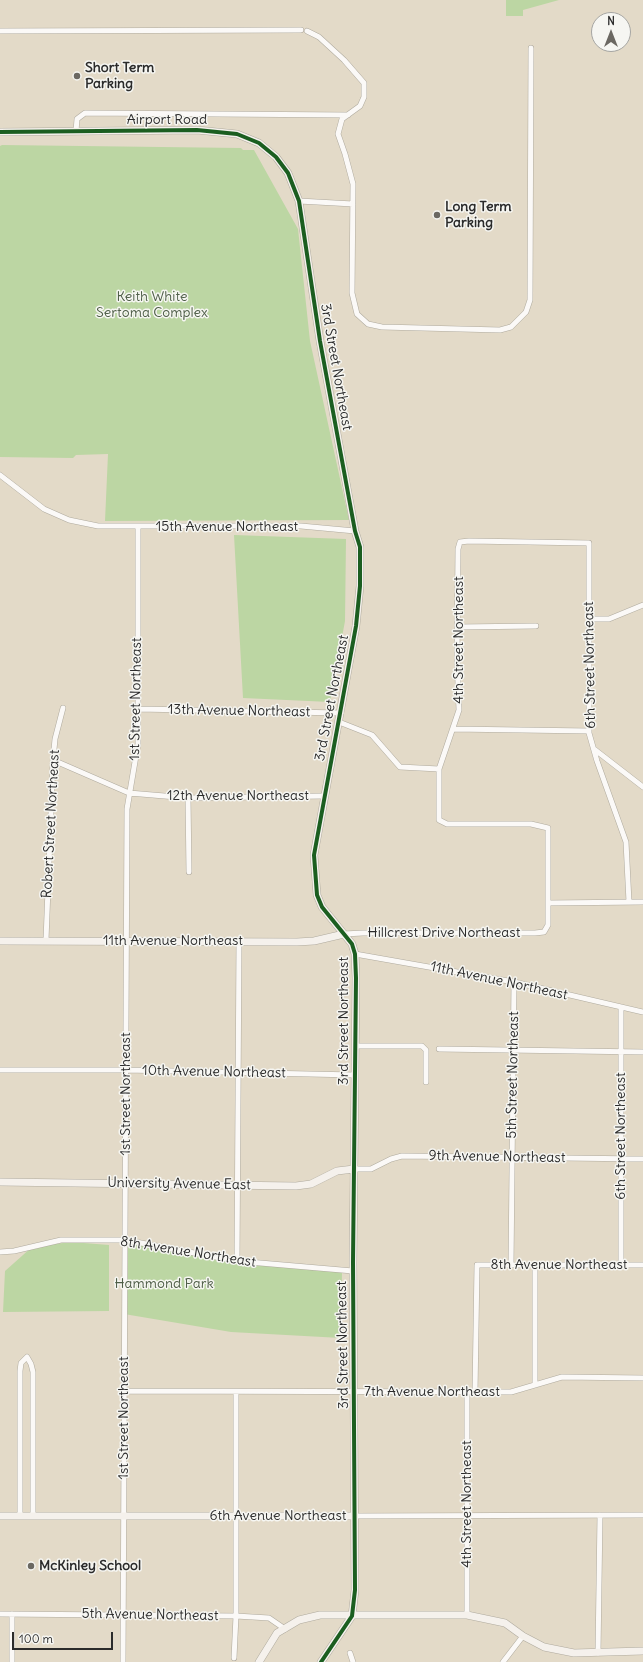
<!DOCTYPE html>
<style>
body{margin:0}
#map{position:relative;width:643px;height:1662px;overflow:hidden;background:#e3dac8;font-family:Delius,sans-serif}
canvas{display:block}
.north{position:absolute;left:591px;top:12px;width:40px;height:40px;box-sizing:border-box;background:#f6f6f2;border:1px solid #a5a5a2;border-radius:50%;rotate:0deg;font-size:11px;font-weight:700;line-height:16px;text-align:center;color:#2b2b2b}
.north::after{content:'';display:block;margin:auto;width:14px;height:18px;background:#6b6862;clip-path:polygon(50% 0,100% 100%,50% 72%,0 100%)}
.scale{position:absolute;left:12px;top:1632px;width:101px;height:18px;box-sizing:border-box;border:2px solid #2b2b2b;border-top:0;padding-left:5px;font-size:12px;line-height:14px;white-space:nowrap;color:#2b2b2b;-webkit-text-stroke:3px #f6f6f2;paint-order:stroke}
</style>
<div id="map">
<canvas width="643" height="1662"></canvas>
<div class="north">N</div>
<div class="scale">100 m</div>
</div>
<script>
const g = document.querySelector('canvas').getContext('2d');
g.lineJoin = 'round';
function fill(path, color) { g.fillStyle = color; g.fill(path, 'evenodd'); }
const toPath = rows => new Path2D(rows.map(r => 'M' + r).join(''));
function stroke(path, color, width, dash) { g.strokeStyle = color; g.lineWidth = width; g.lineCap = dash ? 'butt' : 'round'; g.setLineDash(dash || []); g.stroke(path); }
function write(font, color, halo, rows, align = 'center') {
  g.font = font + ' Delius,sans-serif'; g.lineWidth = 3; g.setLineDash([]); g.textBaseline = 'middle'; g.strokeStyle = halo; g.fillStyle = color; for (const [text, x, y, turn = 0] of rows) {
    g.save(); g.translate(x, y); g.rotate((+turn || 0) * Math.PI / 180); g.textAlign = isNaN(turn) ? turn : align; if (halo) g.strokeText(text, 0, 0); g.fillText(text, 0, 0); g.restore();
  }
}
fill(toPath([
 [506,0,559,0,523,10,523,16,506,16],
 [2,145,241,148,243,150,254,150,298,229,310,341,349,520,105,521,108,454,76,455,73,458,0,457,0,146],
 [234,535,346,539,345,621,330,702,243,698],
 [125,1240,236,1261,342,1271,341,1338,231,1332,124,1314],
 [71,1242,109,1245,109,1311,3,1312,5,1271,32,1247]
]), '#bcd6a3');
const street = toPath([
 [0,31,301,30],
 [307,31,319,37,344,60,364,83,364,97,360,106,342,119,338,134,345,154,353,184,352,293,357,314,368,324,382,327,500,330,511,327,526,312,530,300,531,48],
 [76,131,77,119,85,113,348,115],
 [299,201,353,204],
 [0,475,44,509,69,520,98,526,301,526,355,531],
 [589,619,609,619,643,605],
 [458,627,536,626],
 [138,709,341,713],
 [339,722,372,735,400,767,439,769],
 [453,729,589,731],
 [594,749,643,787],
 [53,760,129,793,188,798,324,796],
 [188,798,189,872],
 [548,903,643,902],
 [344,934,363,933,535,933,544,932,548,925,548,828,531,824,447,824,439,820,439,769,459,710,457,658,458,549,460,542,469,541,589,543,589,733,597,761,626,842,629,902],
 [46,940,53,760,55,739,63,708],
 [355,954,514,982,643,1012],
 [621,1007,621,1264],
 [356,1046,422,1046,426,1050,426,1082],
 [439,1049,643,1052],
 [0,1070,126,1070,355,1075],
 [354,1169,371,1169,391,1159,402,1156,643,1159],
 [0,1252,14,1251,61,1240,125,1240,237,1261,353,1271],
 [237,1261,239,941],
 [511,1265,514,982],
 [535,1385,535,1265],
 [124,1391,511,1392,562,1377,643,1378],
 [467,1392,467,1615],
 [475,1393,477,1265,643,1265],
 [20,1516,20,1371,21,1363,27,1357,31,1364,33,1372,33,1516],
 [355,1516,643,1515],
 [0,1614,236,1616,269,1618,285,1629],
 [350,1653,353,1662],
 [598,1653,600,1515],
 [234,1658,236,1616,236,1392],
 [12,1662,12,1614],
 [123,1662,127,809,138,744,138,527],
 [503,1662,523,1636]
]);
const secondary = toPath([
 [0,132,197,130,237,134,259,143,276,157,288,173,299,201,320,341,355,531,360,547,360,586,356,626,314,855,317,895,322,907,352,944,355,954,356,978,353,1262,355,1590,352,1616,321,1662],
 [0,941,297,942,314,941,344,934],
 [0,1182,296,1186,311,1184,337,1171,354,1169],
 [0,1516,355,1516],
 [259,1662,277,1633,299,1620,320,1615,467,1615,505,1623,523,1636,544,1647,574,1653,643,1651]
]);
stroke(street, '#afaa9e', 6);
stroke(secondary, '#afaa9e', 8);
stroke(street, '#fbf9f7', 5);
stroke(secondary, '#f5f1ec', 7);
stroke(toPath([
 [0,132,197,130,237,134,259,143,276,157,288,173,299,201,320,341,355,531,360,547,360,586,356,626,314,855,317,895,322,907,352,944,355,954,356,978,353,1262,355,1590,352,1616,321,1662]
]), '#1b5e20', 4);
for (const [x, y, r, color] of [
 [77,76,4,"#6b6862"],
 [437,215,4,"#6b6862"],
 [31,1566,4,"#6b6862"]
]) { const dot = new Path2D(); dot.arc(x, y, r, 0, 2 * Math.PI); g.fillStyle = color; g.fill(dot); stroke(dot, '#f6f6f2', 1.5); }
write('bold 14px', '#2b2b2b', '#f6f6f2', [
 ["Short Term",85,68],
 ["Parking",85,84],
 ["Long Term",445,207],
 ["Parking",445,223],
 ["McKinley School",39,1566]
], 'left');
write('14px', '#2b2b2b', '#f6f6f2', [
 ["Airport Road",167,120],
 ["3rd Street Northeast",336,367,80],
 ["15th Avenue Northeast",227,527],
 ["4th Street Northeast",459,640,-90],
 ["6th Street Northeast",590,665,-91],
 ["3rd Street Northeast",332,698,-79],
 ["1st Street Northeast",136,699,-89],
 ["13th Avenue Northeast",239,711,1],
 ["12th Avenue Northeast",238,796],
 ["Robert Street Northeast",51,824,-87],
 ["Hillcrest Drive Northeast",444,933],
 ["11th Avenue Northeast",173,941],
 ["11th Avenue Northeast",499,981,12],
 ["3rd Street Northeast",344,1021,-90],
 ["10th Avenue Northeast",214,1072,1],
 ["5th Street Northeast",513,1075,-89],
 ["1st Street Northeast",126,1094,-90],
 ["6th Street Northeast",621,1136,-90],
 ["9th Avenue Northeast",497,1157,1],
 ["University Avenue East",179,1184,1],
 ["8th Avenue Northeast",188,1252,9],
 ["8th Avenue Northeast",559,1265],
 ["3rd Street Northeast",343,1345,-91],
 ["7th Avenue Northeast",432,1392],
 ["1st Street Northeast",124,1418,-90],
 ["4th Street Northeast",467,1504,-90],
 ["6th Avenue Northeast",278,1516],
 ["5th Avenue Northeast",150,1615,1]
]);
write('14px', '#4d5d46', '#f6f6f2', [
 ["Keith White",152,297],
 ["Sertoma Complex",152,313],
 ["Hammond Park",164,1284]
]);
</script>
